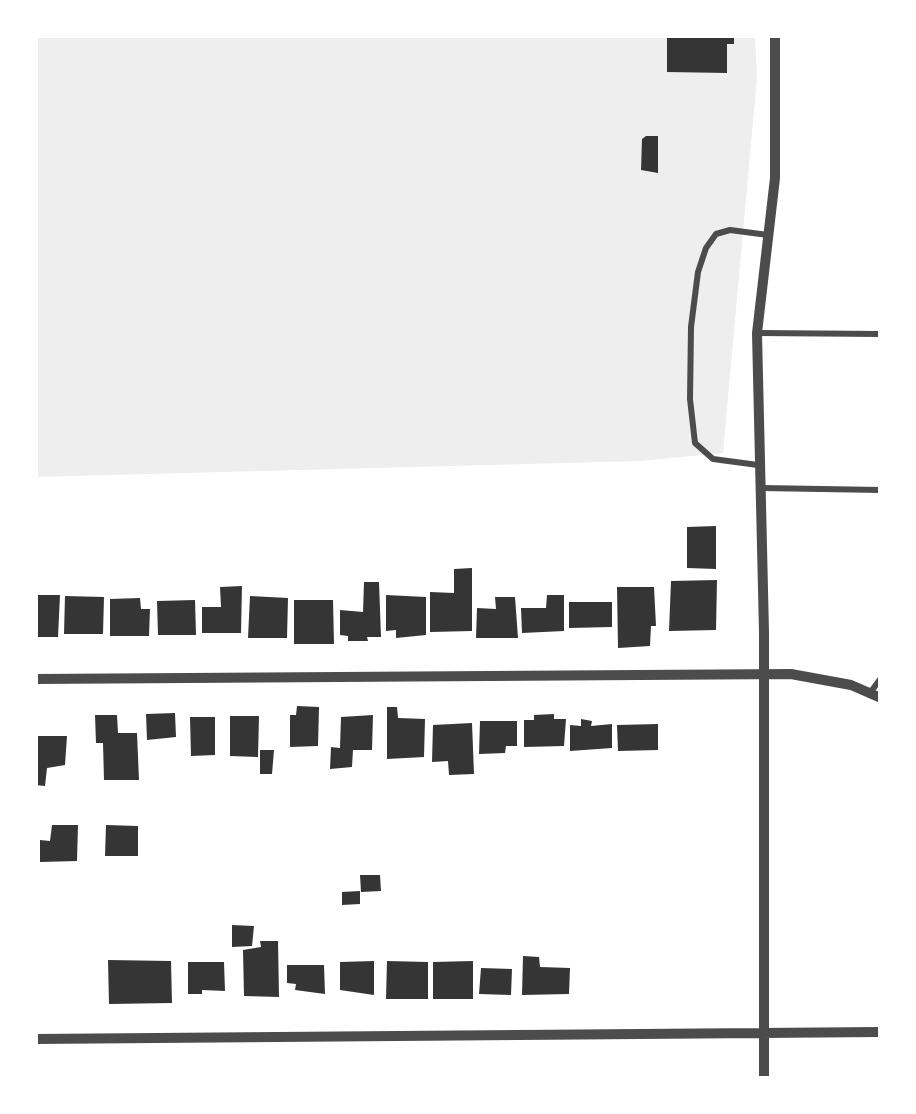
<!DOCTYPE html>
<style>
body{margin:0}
#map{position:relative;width:916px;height:1114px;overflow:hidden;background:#fff;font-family:Cabin,sans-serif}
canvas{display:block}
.frame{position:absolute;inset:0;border:38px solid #fff;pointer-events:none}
</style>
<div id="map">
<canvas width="916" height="1114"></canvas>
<div class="frame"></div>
</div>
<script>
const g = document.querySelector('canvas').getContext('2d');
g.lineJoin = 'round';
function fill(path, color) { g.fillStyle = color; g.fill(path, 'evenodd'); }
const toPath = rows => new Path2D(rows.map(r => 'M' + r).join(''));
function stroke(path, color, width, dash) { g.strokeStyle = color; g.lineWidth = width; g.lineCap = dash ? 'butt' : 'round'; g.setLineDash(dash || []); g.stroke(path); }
fill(toPath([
 [35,35,755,35,757,77,723,453,639,461,35,477]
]), '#eee');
fill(toPath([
 [667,35,734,35,734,44,727,44,727,73,667,72],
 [646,136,658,136,658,173,641,170,642,139],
 [716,526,716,569,687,568,687,527],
 [472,568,472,631,430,632,430,592,454,593,454,569],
 [717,580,716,630,669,631,671,581],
 [364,582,379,582,381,637,367,637,368,641,348,641,348,636,340,635,340,610,363,612],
 [242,586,241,633,202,633,202,607,221,607,220,587],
 [617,587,654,587,656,626,651,626,650,646,618,648],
 [35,595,60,595,58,637,35,637],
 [386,595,426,597,426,635,396,638,396,630,386,631],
 [547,595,564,595,564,631,522,633,521,608,546,608],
 [65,596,104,597,103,634,64,634],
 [250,596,288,598,287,638,248,638],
 [495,597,515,597,518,638,476,638,477,608,496,609],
 [140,598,141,609,150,609,149,636,110,636,110,599],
 [195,600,196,635,158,635,157,601],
 [294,600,333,600,334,644,294,644],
 [569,602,612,602,612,627,569,628],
 [297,706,319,707,318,746,290,747,290,715,296,715],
 [387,707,397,707,398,718,425,719,424,757,387,759],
 [175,713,176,737,147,740,146,714],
 [554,714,554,719,566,719,564,746,524,747,524,720,534,720,534,715],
 [95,715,117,715,118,733,137,733,139,780,104,780,103,743,96,743],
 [373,715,372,750,353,750,352,767,330,769,331,747,340,748,341,717],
 [230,716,259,716,258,757,230,756],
 [190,717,215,717,215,755,191,756],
 [581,719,592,721,591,726,612,724,612,748,570,751,570,725,581,726],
 [480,721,517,721,517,746,506,746,505,753,479,754],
 [472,723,474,774,449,775,448,761,432,762,433,725],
 [658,724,658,750,618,751,617,725],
 [35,736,67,736,65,765,47,768,45,786,35,785],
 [260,750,274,750,272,774,260,774],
 [52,825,78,825,77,861,40,862,40,840,50,841],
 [106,825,138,826,138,856,105,856],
 [360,875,380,875,381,891,361,892],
 [360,891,360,904,342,905,342,892],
 [232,925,254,926,252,946,232,947],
 [260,941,278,941,279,997,244,996,243,950,261,947],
 [523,956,539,957,540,967,570,968,569,994,522,995],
 [108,960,171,961,172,1003,109,1004],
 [374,961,374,995,340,990,340,962],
 [387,961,428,962,428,999,386,999],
 [473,961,473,999,433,999,433,962],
 [188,962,224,962,225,991,202,990,202,994,188,994],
 [287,965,324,965,325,994,295,990,296,984,287,983],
 [481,968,512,969,511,995,479,994]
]), '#353535');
stroke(toPath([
 [757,333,881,334],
 [758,465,713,459,695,443,690,399,691,327,698,272,706,248,716,234,730,230,768,235],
 [761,488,881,490],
 [870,693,881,678]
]), '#4c4c4c', 6);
stroke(toPath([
 [35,679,791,674,851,685,881,698],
 [35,1039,881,1032],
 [764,1079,764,632,757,333,775,178,775,35]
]), '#4c4c4c', 10);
</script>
